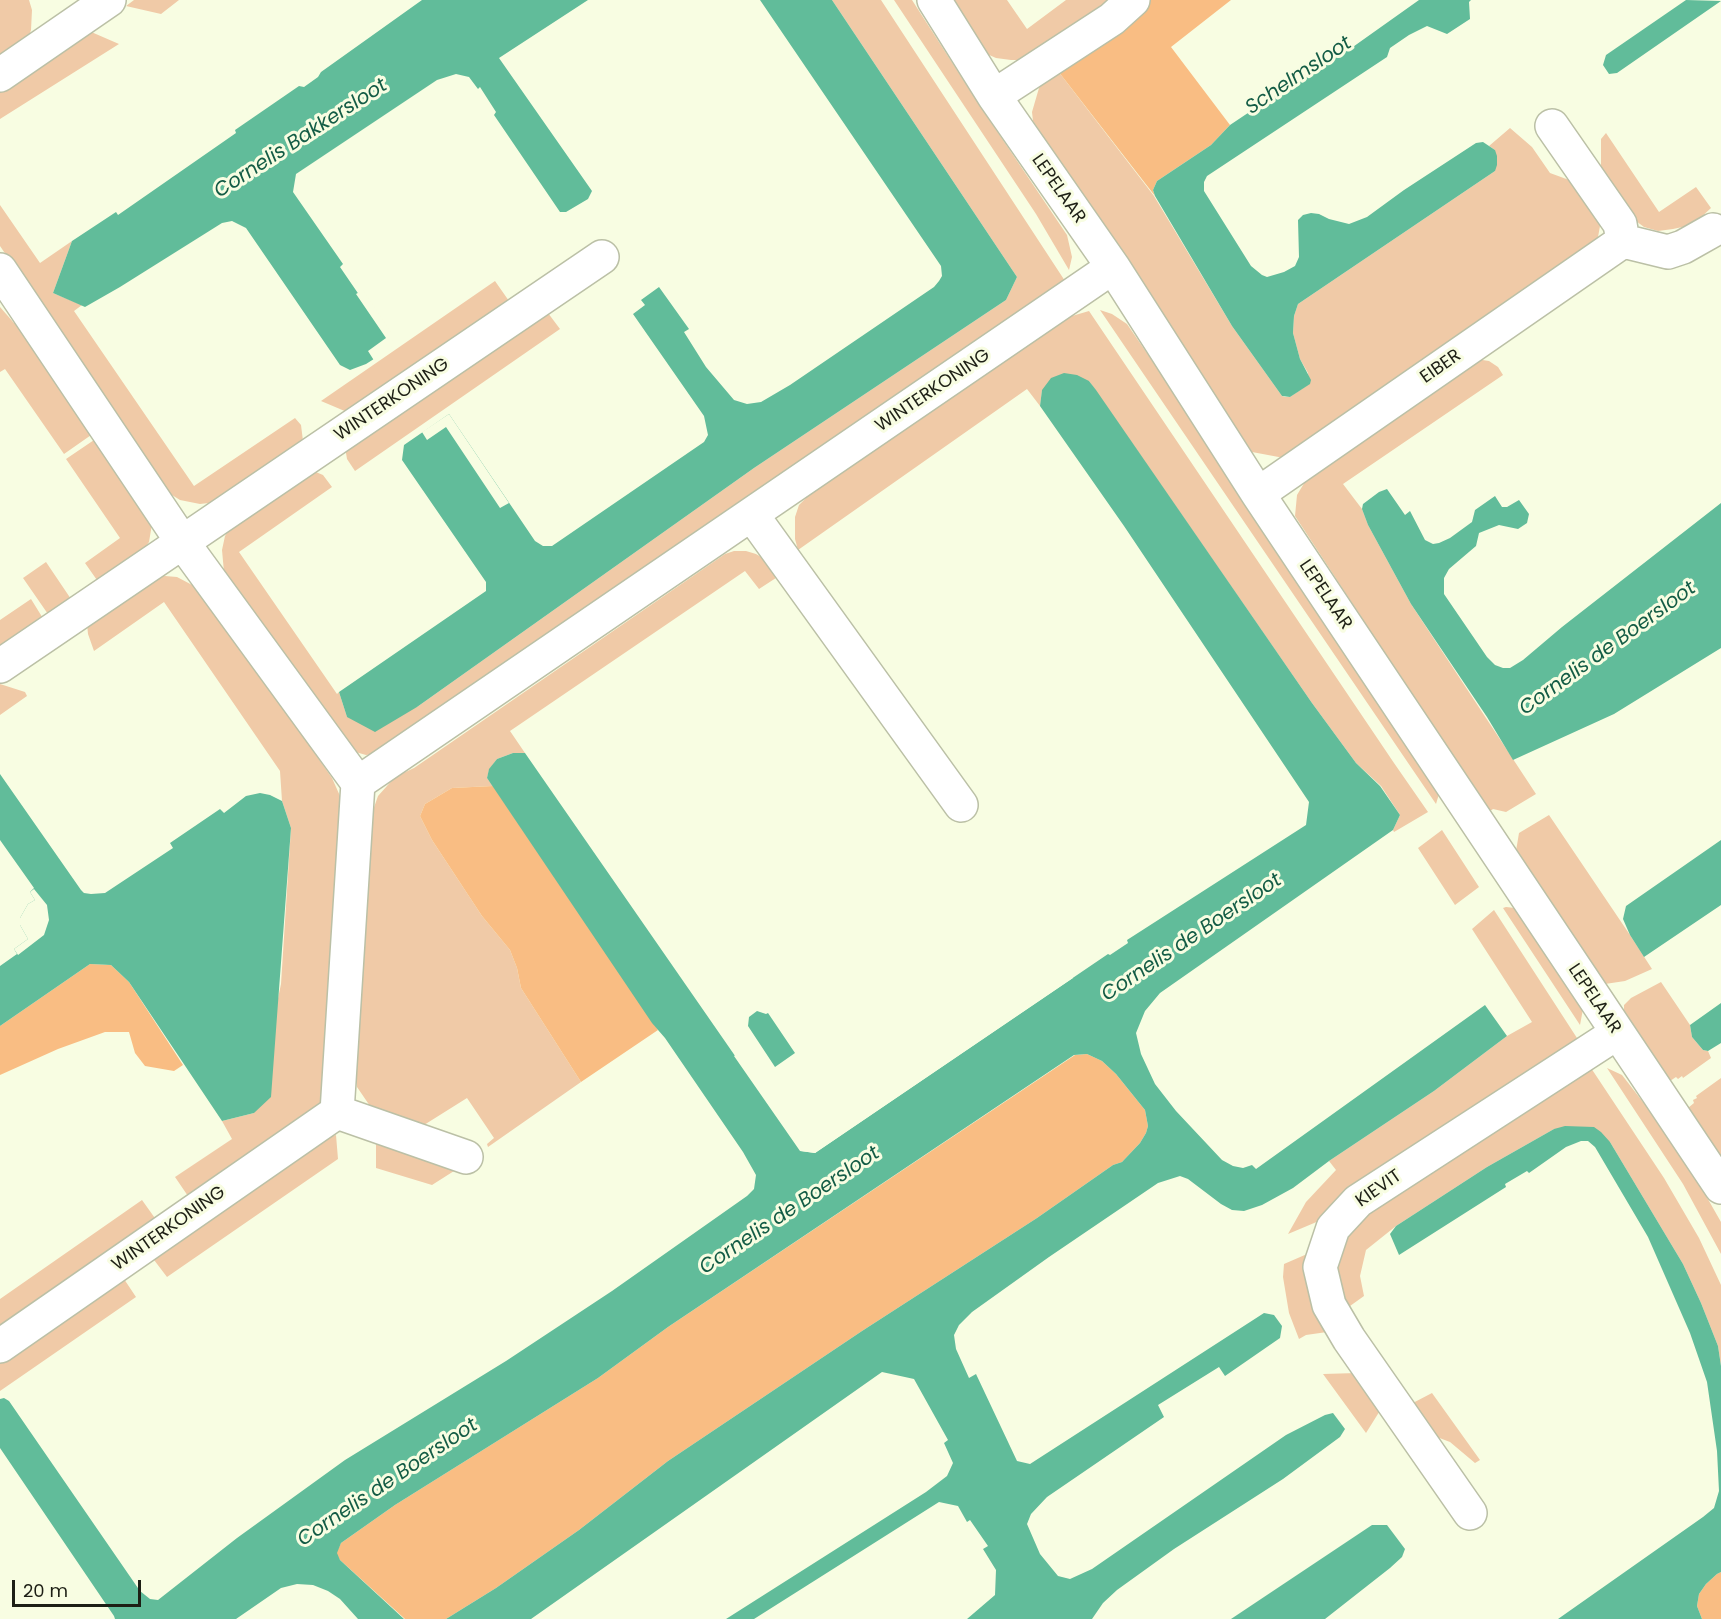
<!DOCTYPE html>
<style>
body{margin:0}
#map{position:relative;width:1721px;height:1619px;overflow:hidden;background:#f8fde2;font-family:Poppins,sans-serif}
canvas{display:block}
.scale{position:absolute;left:12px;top:1580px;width:129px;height:27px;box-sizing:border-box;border:3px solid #1d1f15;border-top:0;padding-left:8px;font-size:18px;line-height:21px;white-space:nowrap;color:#1d1f15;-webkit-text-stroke:4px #f8fde2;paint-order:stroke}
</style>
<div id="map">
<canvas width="1721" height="1619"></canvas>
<div class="scale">20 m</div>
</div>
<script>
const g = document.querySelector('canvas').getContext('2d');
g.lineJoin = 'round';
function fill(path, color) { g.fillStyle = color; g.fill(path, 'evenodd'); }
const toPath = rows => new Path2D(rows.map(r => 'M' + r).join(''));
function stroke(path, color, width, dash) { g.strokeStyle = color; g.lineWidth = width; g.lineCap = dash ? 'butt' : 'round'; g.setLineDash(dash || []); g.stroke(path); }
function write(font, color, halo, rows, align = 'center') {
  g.font = font + ' Poppins,sans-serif'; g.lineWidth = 6; g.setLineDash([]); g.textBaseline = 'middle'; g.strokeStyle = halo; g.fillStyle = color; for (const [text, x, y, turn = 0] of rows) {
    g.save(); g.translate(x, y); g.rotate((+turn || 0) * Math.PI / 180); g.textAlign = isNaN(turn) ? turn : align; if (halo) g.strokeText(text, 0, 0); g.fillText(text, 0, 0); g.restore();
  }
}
fill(toPath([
 [0,0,29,0,32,10,31,30,28,39,0,60],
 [134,0,179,0,161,14,126,6],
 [832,0,881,0,1065,281,381,753,366,755,352,751,224,572,222,550,225,536,234,522,311,470,323,475,332,487,239,552,337,694,339,692,347,717,417,707,754,468,1006,300,1017,277],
 [894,0,912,0,978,103,1067,235,1072,257,1069,270,1036,214],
 [951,0,1007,0,1027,29,1066,0,1114,0,1029,60,1011,60,996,58,987,54],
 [89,31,119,44,0,119,0,88],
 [1058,71,1154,196,1232,326,1282,396,1285,397,1290,397,1309,384,1308,373,1300,359,1293,333,1294,316,1298,304,1495,171,1495,150,1489,146,1510,128,1532,147,1550,173,1580,184,1599,213,1600,226,1598,237,1590,250,1284,458,1252,452,1033,121,1032,112,1039,88,1050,75],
 [1606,133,1659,212,1696,187,1711,208,1698,220,1687,226,1673,229,1658,231,1644,227,1636,221,1601,173,1601,139],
 [0,205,40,263,72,241,53,293,82,305,74,311,194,486,295,418,301,425,303,441,217,502,200,504,180,500,172,495,164,486,0,246],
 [495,281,509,301,347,412,321,401],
 [0,307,14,323,18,321,94,433,64,454,5,369,0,372],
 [545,309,560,329,355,471,347,459,345,447],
 [1100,310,1112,314,1127,324,1240,489,1439,794,1436,804],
 [1089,311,1394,763,1428,812,1394,832,1393,830,1400,815,1381,786,1356,763,1312,703,1089,381,1042,390,1040,406,1027,389,798,550,795,539,795,517,799,505,811,493,1072,316],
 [1476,359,1489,361,1498,367,1503,375,1343,484,1362,509,1368,525,1411,604,1536,794,1506,812,1493,809,1489,812,1295,516,1297,495,1309,475],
 [97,438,152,524,149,542,144,549,99,583,85,563,120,538,66,459],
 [734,551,746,551,756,554,768,561,779,576,759,589,745,571,510,731,525,753,513,753,497,759,489,770,487,778,493,786,452,788,425,804,420,816,432,840,482,916,510,950,517,968,521,988,581,1082,488,1147,487,1144,494,1138,467,1098,424,1125,370,1106,357,1087,354,1067,371,816,378,796,395,777,414,768,725,554],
 [46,562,73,602,50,617,23,578],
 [165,576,177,577,196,587,216,611,332,778,340,796,342,813,326,1089,318,1108,190,1199,175,1177,232,1139,222,1121,254,1113,281,984,291,828,282,801,280,771,164,602,94,651,88,634,87,624,155,577],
 [31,599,44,620,0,651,0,620],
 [0,684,25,692,27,696,0,715],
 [1549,815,1630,935,1652,969,1625,981,1605,984,1516,851,1519,833],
 [1442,830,1479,887,1455,905,1418,848],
 [1506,907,1515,908,1583,1009,1580,1025,1503,908],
 [1494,910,1577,1038,1564,1053,1326,1218,1288,1234,1306,1202,1336,1170,1329,1161,1434,1091,1507,1036,1532,1022,1472,929],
 [1661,982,1690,1025,1692,1037,1703,1050,1708,1051,1711,1058,1683,1078,1682,1076,1678,1079,1676,1077,1670,1081,1624,1010,1624,1005,1631,998],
 [1591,1068,1664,1178,1699,1238,1721,1285,1721,1366,1718,1346,1701,1303,1683,1264,1610,1142,1554,1129,1487,1167,1396,1226,1366,1250,1360,1276,1364,1296,1343,1311,1334,1267,1338,1248,1363,1214],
 [1607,1068,1622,1075,1667,1133,1697,1180,1721,1222,1721,1254,1683,1184],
 [1721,1078,1721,1157,1688,1108,1694,1103,1693,1100,1697,1098,1696,1096],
 [336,1135,338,1159,167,1277,151,1256,322,1139],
 [376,1144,455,1164,454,1171,432,1185,376,1168],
 [142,1200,157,1221,0,1329,0,1299],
 [1314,1251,1327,1332,1306,1335,1299,1339,1289,1313,1283,1277,1284,1264],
 [122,1276,136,1297,0,1391,0,1360],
 [1357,1373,1381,1409,1366,1433,1323,1374],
 [1432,1393,1480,1460,1475,1463,1450,1442,1429,1434,1409,1405]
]), '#f0caa7');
fill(toPath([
 [1149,0,1231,0,1171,47,1230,125,1211,145,1157,181,1153,190,1155,196,1058,71],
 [493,786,658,1030,581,1082,521,988,517,968,510,950,482,916,432,840,420,816,425,804,452,788],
 [90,964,111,965,129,982,183,1065,174,1071,145,1066,135,1053,129,1032,105,1032,58,1049,0,1075,0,1026],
 [1087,1054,1102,1061,1116,1074,1145,1110,1148,1126,1146,1133,1140,1143,1122,1162,1113,1165,1037,1218,862,1331,668,1461,579,1530,496,1588,446,1619,405,1619,340,1560,336,1553,341,1543,395,1505,598,1378,668,1327,1075,1055],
 [1721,1572,1721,1619,1702,1619,1697,1606,1699,1594,1706,1584,1717,1574]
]), '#f9bd83');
fill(toPath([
 [422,0,588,0,499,58,592,191,588,199,566,212,560,212,494,115,496,112,480,87,478,89,469,77,456,74,437,80,296,174,293,192,343,264,340,267,390,340,377,357,366,364,350,370,340,365,246,228,232,221,222,223,120,287,85,307,53,293,72,241,116,212,118,215,236,133,235,130,299,86,304,87,318,77,321,72],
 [760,0,832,0,1017,277,1006,300,754,468,417,707,375,732,347,717,339,692,486,591,486,582,402,460,404,445,449,414,535,541,543,546,552,546,704,442,708,435,704,416,633,314,645,305,641,300,659,287,689,329,684,332,706,367,734,400,747,404,761,402,790,385,934,287,939,281,942,276,941,266],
 [1419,0,1471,0,1469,2,1470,19,1447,34,1427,26,1409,35,1390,48,1387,57,1207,176,1204,182,1204,191,1251,266,1262,275,1267,277,1284,272,1295,266,1299,257,1298,220,1303,215,1311,213,1319,214,1329,219,1349,224,1367,217,1404,190,1476,143,1483,142,1495,150,1497,156,1497,165,1495,171,1298,304,1294,316,1293,333,1300,359,1311,380,1310,384,1290,397,1282,396,1232,326,1155,196,1153,190,1157,181,1211,145,1230,125,1348,46,1350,49],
 [1686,0,1721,1,1617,73,1609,74,1603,65,1606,55],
 [1064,373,1077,375,1089,381,1096,390,1312,703,1356,763,1380,786,1400,815,1393,830,1160,993,1145,1011,1136,1033,1141,1054,1155,1084,1176,1111,1222,1160,1233,1166,1243,1168,1252,1165,1256,1169,1485,1005,1507,1036,1434,1091,1329,1161,1293,1188,1262,1205,1244,1211,1232,1210,1221,1204,1188,1179,1180,1176,1158,1183,1049,1257,972,1312,959,1325,954,1335,956,1349,969,1378,976,1374,1017,1461,1030,1464,1264,1313,1274,1315,1282,1326,1280,1338,1225,1376,1219,1367,1158,1405,1164,1417,1047,1497,1031,1514,1027,1524,1040,1554,1058,1576,1070,1579,1092,1569,1286,1435,1325,1415,1333,1413,1345,1429,1340,1437,1283,1479,1174,1549,1117,1590,1103,1603,1092,1619,967,1619,995,1595,996,1570,983,1549,988,1546,970,1520,967,1522,958,1506,939,1502,754,1619,726,1619,926,1492,947,1476,953,1463,944,1443,948,1440,914,1379,882,1372,531,1619,446,1619,496,1588,579,1530,668,1461,862,1331,1037,1218,1113,1165,1122,1162,1140,1143,1146,1133,1148,1126,1145,1110,1116,1074,1102,1061,1087,1054,1074,1055,668,1327,598,1378,395,1505,341,1543,337,1553,340,1560,404,1619,358,1619,340,1599,328,1591,313,1585,297,1584,281,1588,236,1619,115,1619,114,1616,0,1448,0,1399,4,1398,9,1401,140,1591,150,1599,158,1600,237,1538,345,1460,506,1361,612,1291,747,1196,754,1189,756,1175,743,1152,665,1038,652,1023,487,778,489,769,497,759,513,753,525,753,801,1151,815,1153,1108,954,1110,955,1128,943,1127,940,1306,825,1309,802,1124,526,1040,406,1042,390,1051,378],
 [1387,489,1405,515,1410,511,1425,540,1433,544,1439,543,1450,538,1472,522,1475,510,1495,496,1502,507,1507,507,1519,500,1529,514,1527,523,1518,529,1499,525,1479,533,1476,546,1449,569,1444,578,1444,594,1487,657,1495,665,1503,668,1510,668,1523,660,1562,627,1721,503,1721,648,1614,714,1513,760,1487,717,1411,604,1368,525,1362,509,1363,504,1379,492],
 [0,774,81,890,84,893,91,894,105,893,173,848,170,843,220,809,224,813,246,796,260,793,270,795,282,801,291,828,271,1097,254,1113,222,1121,129,982,111,965,90,964,0,1026,0,966,17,954,14,949,28,939,20,925,20,918,28,904,35,900,30,892,34,888,0,840],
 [1721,840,1721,905,1644,957,1630,935,1623,919,1626,906],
 [1721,1003,1721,1043,1708,1051,1703,1050,1692,1037,1690,1025],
 [757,1011,766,1014,768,1013,795,1053,775,1067,748,1026,749,1017],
 [1565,1126,1594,1127,1601,1132,1610,1142,1683,1264,1701,1303,1718,1346,1721,1366,1721,1572,1717,1574,1706,1584,1699,1594,1697,1606,1702,1619,1558,1619,1703,1517,1714,1508,1719,1491,1717,1451,1707,1382,1690,1333,1648,1237,1595,1147,1588,1141,1581,1141,1566,1147,1529,1173,1527,1171,1505,1184,1506,1187,1399,1255,1390,1234,1396,1226,1487,1167,1554,1129],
 [1372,1525,1387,1525,1405,1549,1402,1557,1390,1568,1325,1619,1231,1619]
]), '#61bc9a');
fill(toPath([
 [363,290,391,332,393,339,391,348,375,362,368,351,386,338,356,294],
 [449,414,509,503,500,508,446,427,427,440,422,432],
 [34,889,47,905,49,920,44,935,18,955,14,949,28,939,20,925,20,918,28,904,35,900,30,892],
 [1072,975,1073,978,815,1153,800,1151,734,1056,737,1054,802,1149,814,1150]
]), '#f8fde2');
const street = toPath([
 [934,0,994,96,1113,267,1258,494,1721,1187],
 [0,75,109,0],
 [994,96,1112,19,1133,0],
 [1623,241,1668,252,1683,247,1713,230],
 [0,270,183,543,358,783,337,1112],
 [1258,494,1623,241,1620,224,1552,126],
 [752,515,961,805],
 [0,666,602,257],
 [358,783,1113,267],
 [337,1112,466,1157],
 [0,1346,337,1112],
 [1470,1513,1349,1339,1329,1305,1320,1267,1333,1228,1358,1201,1617,1033]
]);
stroke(street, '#bbc0a6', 36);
stroke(street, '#fff', 33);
write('18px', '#1d1f15', '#f8fde2', [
 ["LEPELAAR",1058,189,55],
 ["EIBER",1441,367,-35],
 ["WINTERKONING",933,391,-34],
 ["WINTERKONING",392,400,-34],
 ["LEPELAAR",1325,595,56],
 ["LEPELAAR",1594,999,56],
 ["KIEVIT",1379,1189,-35],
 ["WINTERKONING",169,1229,-35]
]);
write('italic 20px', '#135c45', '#f8fde2', [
 ["Schelmsloot",1299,76,-34],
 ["Cornelis Bakkersloot",301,139,-33],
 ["Cornelis de Boersloot",1608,649,-36],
 ["Cornelis de Boersloot",1192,938,-34],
 ["Cornelis de Boersloot",790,1211,-34],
 ["Cornelis de Boersloot",388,1483,-34]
]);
</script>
